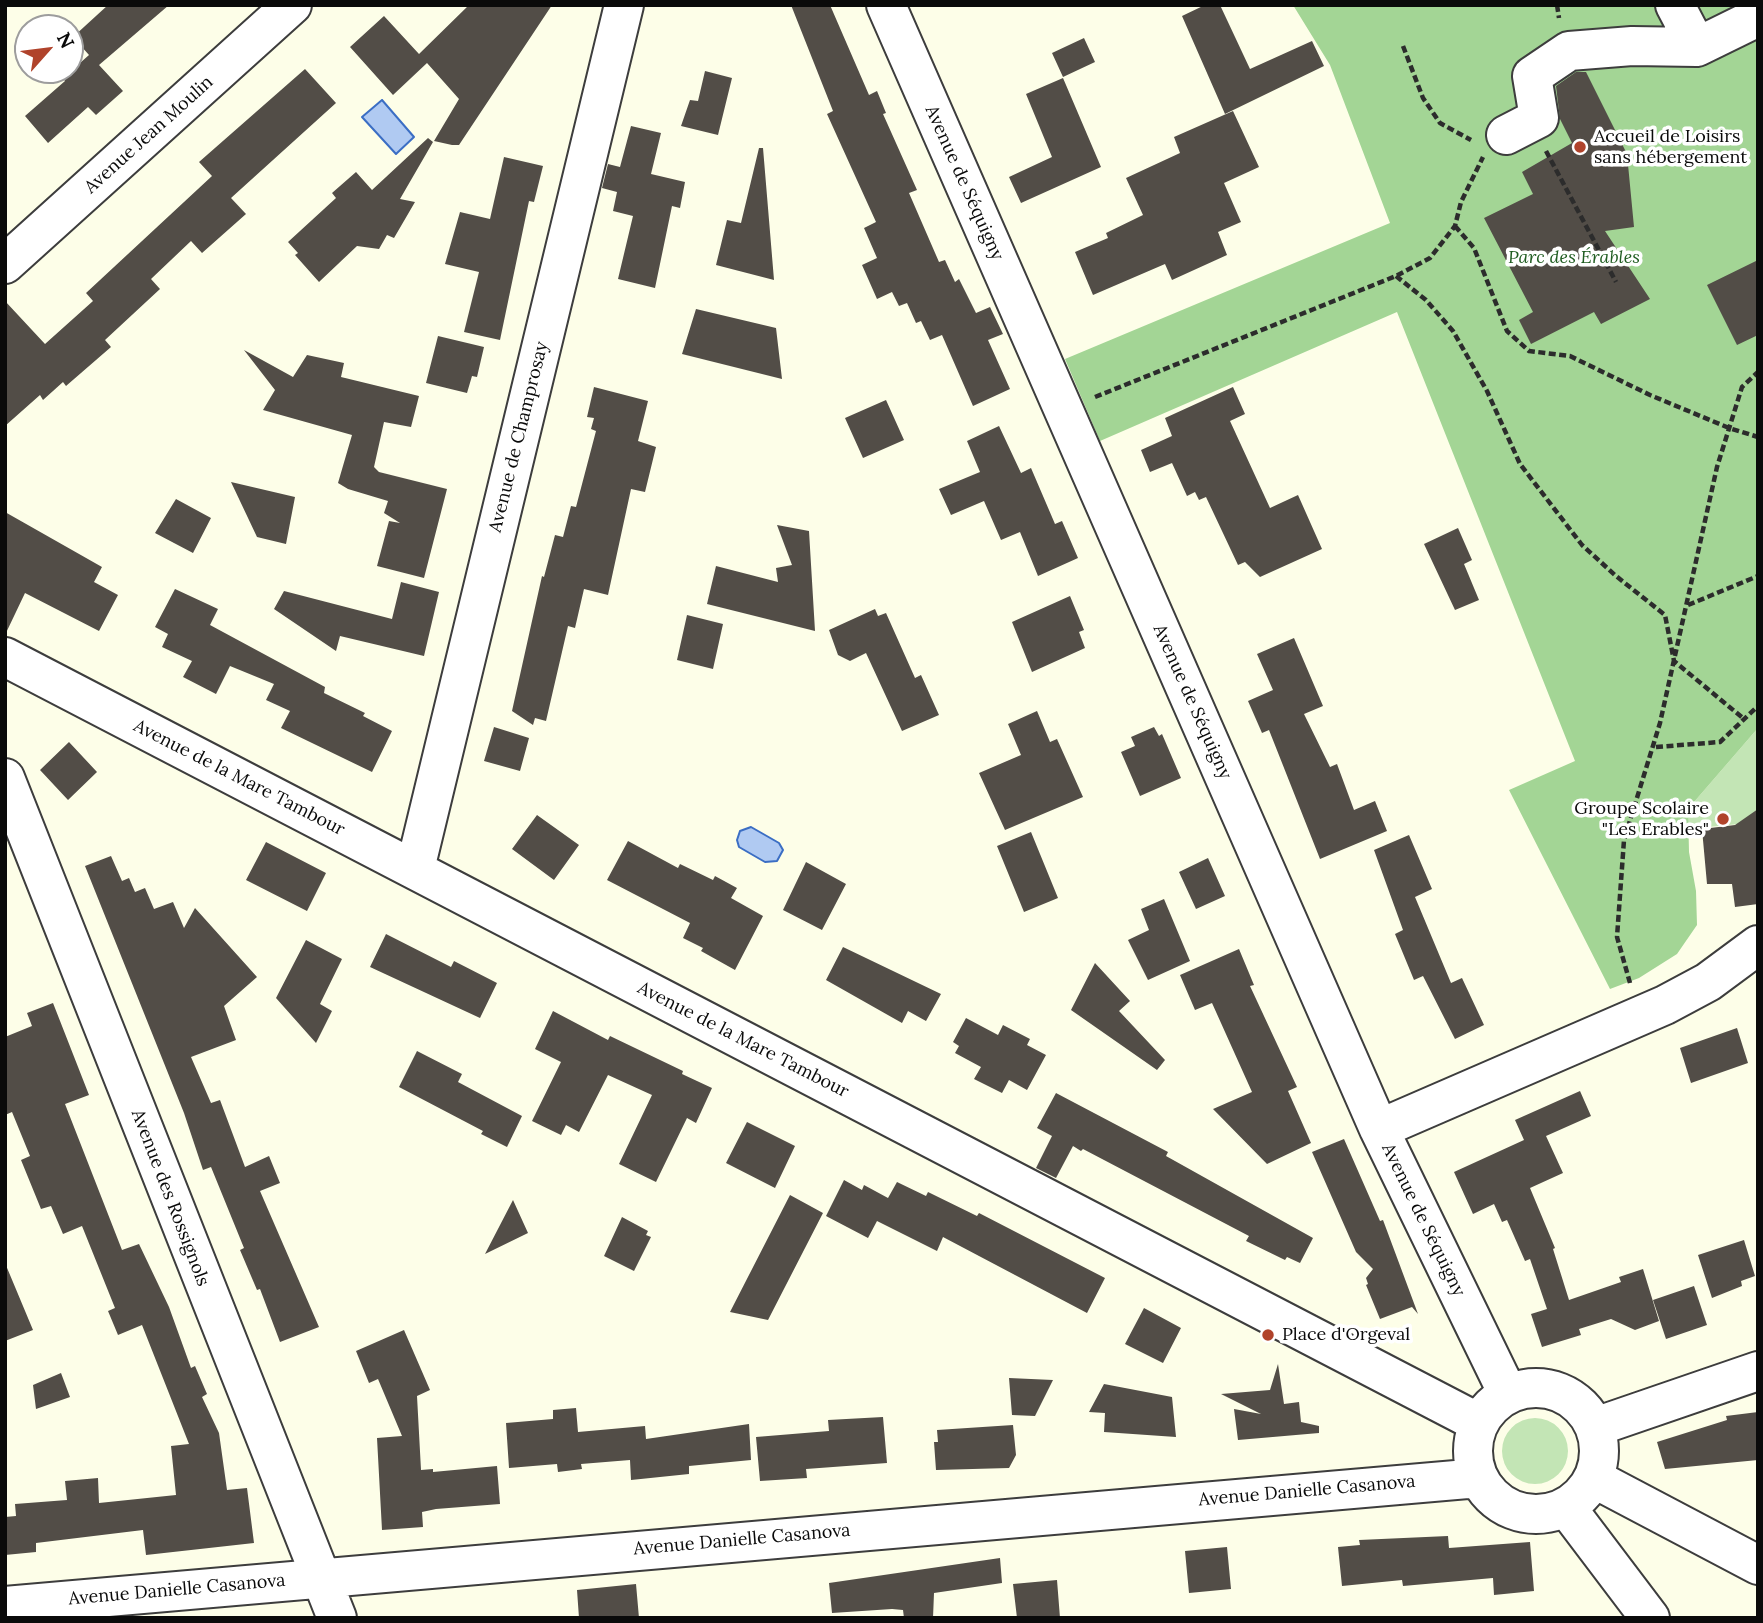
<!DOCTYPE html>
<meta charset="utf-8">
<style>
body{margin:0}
#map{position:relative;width:1763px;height:1623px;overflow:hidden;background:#fdfee8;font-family:Lora,serif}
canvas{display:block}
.frame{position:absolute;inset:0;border:7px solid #0a0a0a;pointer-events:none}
.north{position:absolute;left:14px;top:14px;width:70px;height:70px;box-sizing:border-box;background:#fff;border:2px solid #9d9d9d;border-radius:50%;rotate:62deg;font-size:19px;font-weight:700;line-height:28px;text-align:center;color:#0a0a0a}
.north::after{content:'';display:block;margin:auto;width:24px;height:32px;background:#b0432b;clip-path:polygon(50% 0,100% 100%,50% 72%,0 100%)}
</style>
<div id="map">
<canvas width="1763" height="1623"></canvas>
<div class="frame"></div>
<div class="north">N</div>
</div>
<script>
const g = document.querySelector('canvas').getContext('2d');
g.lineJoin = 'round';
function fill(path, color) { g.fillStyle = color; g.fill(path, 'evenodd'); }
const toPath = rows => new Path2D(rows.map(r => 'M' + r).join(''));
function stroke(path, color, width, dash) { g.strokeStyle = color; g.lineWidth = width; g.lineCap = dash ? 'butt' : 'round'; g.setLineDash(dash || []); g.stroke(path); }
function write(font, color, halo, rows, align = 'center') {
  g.font = font + ' Lora,serif'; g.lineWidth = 7; g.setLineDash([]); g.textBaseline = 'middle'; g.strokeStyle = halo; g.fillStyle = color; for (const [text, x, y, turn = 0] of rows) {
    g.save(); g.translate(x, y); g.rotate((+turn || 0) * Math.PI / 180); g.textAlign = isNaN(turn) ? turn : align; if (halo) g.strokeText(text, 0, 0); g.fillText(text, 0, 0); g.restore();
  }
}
fill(toPath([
 [1758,728,1758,827,1739,824,1688,829,1688,809],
 '1502 1451a33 33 0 1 1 66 0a33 33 0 1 1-66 0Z'
]), '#c3e5b5');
fill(toPath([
 [1293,5,1758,5,1758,728,1688,809,1689,852,1696,891,1697,925,1677,954,1639,978,1610,989,1509,790,1575,761,1397,312,1100,441,1065,359,1390,223,1330,65]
]), '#a3d595');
const water = toPath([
 [382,100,414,137,396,154,362,117,382,100],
 [751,827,779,843,783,850,777,861,765,862,739,847,737,840,740,831,751,827]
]);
fill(water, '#b0caf2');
stroke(water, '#3b6ec4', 2);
fill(toPath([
 [108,5,169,5,99,65,123,91,96,115,88,107,48,143,25,116,65,81,63,78,89,55,73,37],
 [469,5,552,5,459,145,452,145,434,141,459,99,427,63,393,95,350,47,384,16,419,54],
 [791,5,830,5,869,95,877,91,886,113,883,114,917,190,909,193,939,262,945,260,955,282,959,279,976,313,990,307,1003,334,988,340,1010,389,973,406,942,335,930,340,921,321,916,323,907,303,899,306,892,292,877,299,862,265,877,258,864,228,876,222,827,114,833,111],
 [1205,5,1220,5,1250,69,1312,41,1324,66,1225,114,1182,16],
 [1084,38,1095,62,1063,77,1052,53],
 [305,69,336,103,231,198,246,214,202,253,191,241,151,279,160,289,105,340,111,347,66,386,63,382,43,400,40,395,5,426,5,301,45,344,93,301,86,293,212,176,199,162],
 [705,71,732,78,718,135,681,126,690,100,698,101],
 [1576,72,1586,72,1627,154,1634,227,1605,231,1650,299,1601,324,1594,312,1531,344,1519,320,1533,312,1484,218,1533,194,1522,172,1572,143,1560,119,1556,86],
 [1063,78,1101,167,1021,203,1009,177,1052,157,1026,94],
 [1233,111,1259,167,1224,183,1241,222,1218,232,1227,255,1172,280,1165,264,1093,295,1075,252,1108,238,1106,233,1143,215,1126,178,1180,153,1174,137],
 [631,126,661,133,651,174,685,182,680,208,672,206,655,288,618,279,633,216,613,211,617,192,602,188,608,164,620,167],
 [428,138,433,142,400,199,415,202,394,238,387,235,379,249,357,246,319,282,295,255,298,253,288,242,336,198,332,193,356,172,372,190],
 [759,148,763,148,774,280,716,265,727,220,741,223],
 [504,157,543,166,534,202,529,201,500,340,464,332,479,272,445,264,460,212,490,219],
 [1758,260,1758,335,1737,345,1707,285],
 [696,309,776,328,782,379,682,354],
 [438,336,484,347,477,377,472,376,467,393,426,383],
 [244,350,293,377,307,355,344,363,341,377,419,396,411,427,384,422,374,467,379,472,447,489,424,578,377,566,389,521,400,523,384,513,388,501,348,489,338,483,352,435,263,410,275,390],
 [594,387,648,401,638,441,656,447,645,492,631,489,608,595,584,589,575,628,568,626,546,721,535,718,533,725,512,711,542,576,544,577,555,535,563,537,571,506,576,507,596,431,591,429,594,418,587,417],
 [1233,387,1245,414,1230,421,1270,508,1298,495,1322,549,1260,577,1245,562,1238,565,1206,497,1199,500,1195,492,1187,496,1172,463,1150,472,1141,450,1172,436,1165,418],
 [886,400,904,440,863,458,845,418],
 [999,426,1021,473,1031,468,1055,524,1062,521,1078,558,1038,576,1020,532,1001,540,984,501,951,515,939,489,980,472,967,441],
 [231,482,295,497,286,544,257,537],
 [176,499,211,518,193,553,155,533],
 [5,512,102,567,94,582,118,595,99,631,25,593,5,635],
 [777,525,809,531,815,631,707,604,716,566,778,582,776,568,792,565],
 [1458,528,1472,560,1464,564,1479,600,1455,610,1424,544],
 [401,582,439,592,424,656,340,636,336,651,274,609,284,591,392,619],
 [175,589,218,609,210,625,325,687,324,693,365,713,363,716,392,731,372,772,281,728,290,711,266,700,274,684,230,666,216,694,183,677,192,661,162,647,168,634,155,627],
 [1070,596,1084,630,1079,632,1085,648,1032,672,1012,622],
 [875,609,878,616,886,613,915,678,921,675,939,715,902,731,866,653,850,661,838,655,829,630],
 [687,615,723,624,713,669,677,660],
 [1294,638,1323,706,1304,714,1330,767,1337,764,1354,810,1375,801,1387,831,1320,859,1269,730,1262,733,1248,701,1273,690,1257,654],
 [1037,711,1050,742,1057,739,1083,797,1005,830,979,773,1021,755,1008,724],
 [494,727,529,738,520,771,484,761],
 [1154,727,1159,736,1162,734,1181,778,1140,796,1121,752,1135,746,1131,737],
 [69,742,97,772,68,800,40,770],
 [1758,809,1758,904,1735,907,1732,884,1707,884,1702,829,1735,825],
 [537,815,579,845,554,880,512,849],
 [1031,832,1058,898,1024,912,997,846],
 [1409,835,1432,889,1415,897,1451,983,1462,978,1484,1025,1455,1039,1423,976,1414,980,1395,934,1403,930,1374,850],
 [628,841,678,868,680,864,713,880,715,876,737,888,731,898,763,916,735,970,701,951,703,948,683,938,690,923,607,880],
 [266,842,326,873,307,911,246,880],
 [111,856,122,881,129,878,135,892,145,888,154,909,173,902,184,928,195,908,257,977,224,1006,236,1040,191,1057,211,1103,220,1100,245,1167,269,1156,280,1183,260,1191,319,1327,280,1342,260,1289,257,1290,240,1250,244,1248,211,1167,203,1170,184,1113,85,866],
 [1208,858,1225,896,1196,909,1179,872],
 [806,862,846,884,822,930,783,910],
 [1164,899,1190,961,1148,980,1128,940,1149,930,1141,909],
 [386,934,451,967,454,961,497,983,480,1018,370,967],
 [306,940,342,959,320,1004,332,1011,316,1043,276,998],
 [843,947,941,994,926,1021,908,1011,902,1023,826,980],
 [1239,949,1254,985,1250,986,1297,1087,1288,1091,1311,1143,1267,1164,1213,1109,1252,1092,1212,1003,1195,1010,1180,975],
 [1095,963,1130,1001,1119,1011,1165,1060,1157,1070,1071,1010],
 [53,1003,89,1095,65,1104,122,1250,139,1244,169,1307,191,1368,195,1366,207,1394,202,1397,219,1433,227,1490,247,1488,254,1543,146,1555,143,1530,36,1543,36,1552,5,1555,5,1517,16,1516,15,1504,67,1500,65,1481,98,1478,99,1503,176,1495,171,1446,189,1444,142,1325,118,1335,108,1311,115,1308,82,1226,63,1234,51,1206,41,1209,21,1160,30,1156,12,1112,5,1115,5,1037,32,1026,27,1013],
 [553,1011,608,1040,610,1036,683,1071,682,1074,712,1088,696,1123,687,1118,656,1182,619,1164,652,1095,608,1075,579,1132,566,1125,561,1135,532,1121,561,1062,535,1049],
 [966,1018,998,1035,1003,1025,1030,1039,1027,1045,1046,1055,1027,1090,1009,1080,1002,1093,974,1079,981,1067,955,1053,959,1046,953,1042],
 [1737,1028,1748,1063,1691,1083,1680,1048],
 [417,1051,462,1074,458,1082,522,1116,507,1147,481,1134,483,1131,399,1087],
 [1580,1091,1591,1116,1546,1136,1563,1173,1530,1188,1555,1248,1553,1249,1569,1300,1621,1282,1619,1277,1643,1269,1659,1321,1635,1330,1611,1319,1579,1329,1581,1335,1542,1347,1531,1314,1547,1309,1530,1259,1525,1261,1507,1220,1502,1222,1494,1204,1473,1214,1454,1172,1524,1140,1515,1120],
 [1056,1093,1168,1152,1166,1156,1313,1238,1300,1263,1287,1257,1285,1260,1246,1241,1249,1236,1083,1149,1081,1151,1073,1146,1056,1178,1036,1168,1052,1136,1037,1128],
 [747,1122,795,1146,775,1188,726,1163],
 [1344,1139,1380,1221,1383,1220,1418,1314,1412,1307,1380,1319,1366,1285,1368,1284,1366,1278,1373,1269,1356,1252,1312,1152],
 [844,1180,862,1190,864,1185,888,1198,897,1182,926,1196,928,1192,977,1216,979,1213,1105,1278,1087,1313,943,1237,937,1251,877,1221,868,1238,826,1216],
 [790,1195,823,1213,768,1320,730,1312],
 [513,1200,528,1233,485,1254],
 [622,1217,648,1231,646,1235,651,1237,634,1271,604,1256],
 [1744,1240,1755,1276,1741,1281,1742,1286,1712,1298,1698,1255],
 [5,1263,33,1330,5,1341],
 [1694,1286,1707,1325,1666,1339,1653,1300],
 [1144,1308,1181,1328,1163,1363,1125,1344],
 [404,1330,430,1390,417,1396,421,1470,433,1469,433,1472,497,1466,500,1504,436,1509,422,1512,423,1527,382,1530,377,1438,402,1436,378,1379,369,1383,356,1351],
 [1278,1364,1284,1404,1299,1402,1301,1422,1319,1426,1319,1433,1238,1440,1234,1409,1261,1414,1221,1394,1270,1390],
 [61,1373,70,1397,36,1409,33,1385],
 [1009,1378,1053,1380,1035,1416,1012,1415],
 [1104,1384,1172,1397,1176,1437,1104,1432,1105,1413,1089,1412],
 [576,1408,578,1432,645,1426,646,1439,749,1424,751,1460,689,1466,689,1474,631,1480,630,1460,581,1464,582,1469,558,1472,557,1464,509,1468,506,1423,553,1419,553,1410],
 [1758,1412,1758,1460,1665,1469,1657,1442,1727,1420,1726,1416],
 [883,1417,887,1463,806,1469,807,1478,760,1481,756,1437,829,1431,828,1420],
 [1013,1425,1016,1455,1009,1468,936,1470,934,1442,938,1442,937,1430],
 [1448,1536,1449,1548,1530,1542,1534,1591,1494,1595,1493,1578,1403,1586,1402,1580,1342,1586,1338,1547,1360,1545,1359,1540],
 [1227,1547,1231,1589,1189,1593,1185,1551],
 [1000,1558,1002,1583,934,1593,933,1618,904,1618,903,1610,892,1609,832,1613,829,1583],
 [1057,1580,1060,1618,1017,1618,1013,1584],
 [636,1584,639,1618,579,1618,577,1590]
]), '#524d47');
const minor = toPath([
 [886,5,1379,1129,1508,1394],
 [1675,5,1697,47],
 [1506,135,1539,118,1532,76,1569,51,1632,46,1697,47,1758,17],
 [5,264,292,5],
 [5,657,1479,1423],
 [5,778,337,1618],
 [415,869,624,5],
 [1379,1129,1665,1005,1708,982,1758,945],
 '1473 1451a63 63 0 1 1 126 0a63 63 0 1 1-126 0Z',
 [1595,1427,1758,1371],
 [1593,1478,1758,1565],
 [1566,1507,1650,1618],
 [5,1606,1479,1478]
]);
stroke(minor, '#3d3d3d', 42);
stroke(toPath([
 [1557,5,1559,18],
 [1403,46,1423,98,1440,123,1471,140],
 [1546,151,1616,282],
 [1455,226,1474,248,1507,331,1529,351,1570,356,1650,395,1729,428,1758,437],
 [1396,276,1426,300,1453,331,1487,391,1520,464,1582,545,1616,576,1665,615,1674,661,1744,719],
 [1095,397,1396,276,1430,258,1455,226,1461,202,1483,157],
 [1688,605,1758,576],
 [1656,747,1720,742,1758,706],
 [1630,983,1617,937,1624,840,1660,723,1717,467,1742,387,1758,372]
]), '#2c2c2c', 4.5, [7, 3.5]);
stroke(minor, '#fff', 38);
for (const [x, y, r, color] of [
 [1580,147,7,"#b0432b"],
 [1723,819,7,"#b0432b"],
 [1268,1335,7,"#b0432b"]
]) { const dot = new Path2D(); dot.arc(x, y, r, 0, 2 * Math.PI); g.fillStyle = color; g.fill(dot); stroke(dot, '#fff', 2.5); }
write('18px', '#0a0a0a', '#fff', [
 ["Avenue Jean Moulin",149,135,-42],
 ["Avenue de Séquigny",964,183,66],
 ["Avenue de Champrosay",519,437,-76],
 ["Avenue de Séquigny",1192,702,66],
 ["Avenue de la Mare Tambour",239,778,27],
 ["Avenue de la Mare Tambour",743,1040,27],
 ["Avenue des Rossignols",170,1198,69],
 ["Avenue de Séquigny",1423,1220,64],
 ["Avenue Danielle Casanova",1307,1491,-5],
 ["Avenue Danielle Casanova",742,1540,-5],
 ["Avenue Danielle Casanova",177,1590,-5]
]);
write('18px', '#0a0a0a', '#fff', [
 ["Accueil de Loisirs",1594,137],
 ["sans hébergement",1594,158],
 ["Groupe Scolaire",1709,809,"right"],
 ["\"Les Erables\"",1709,830,"right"],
 ["Place d'Orgeval",1282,1335]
], 'left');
write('italic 18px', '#1f5c20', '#fff', [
 ["Parc des Érables",1574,258]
]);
</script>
